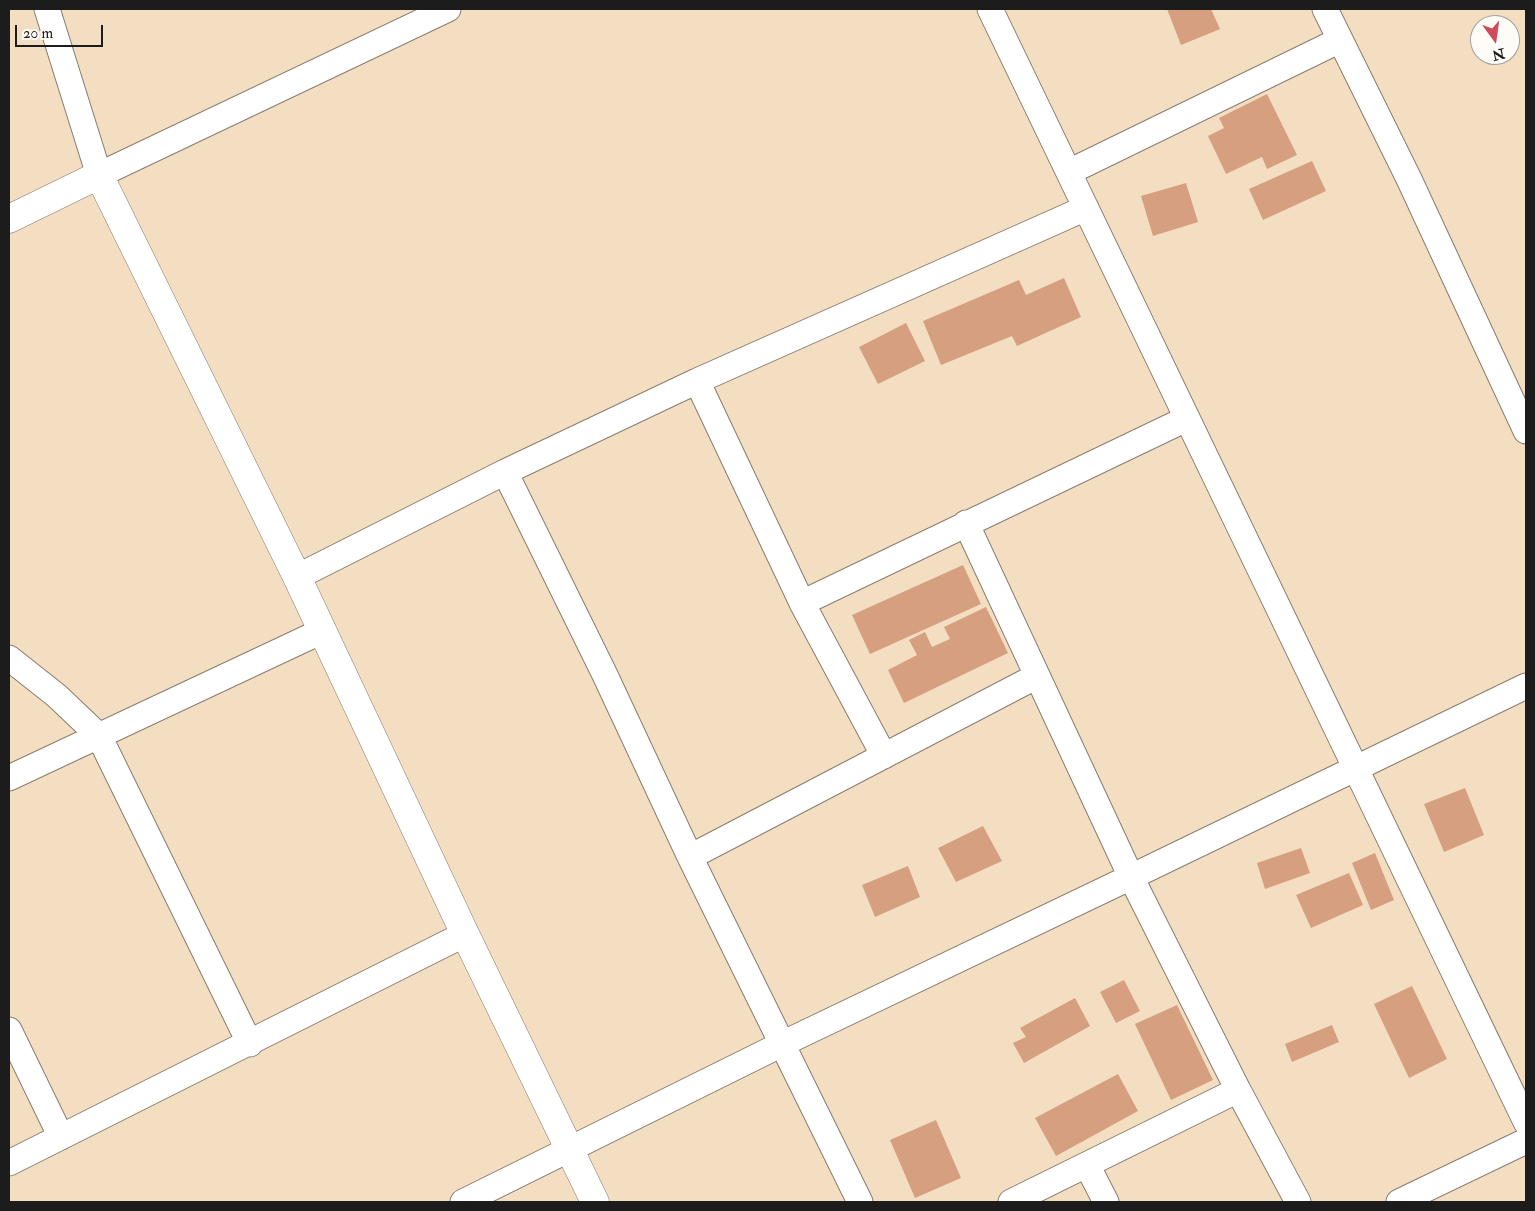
<!DOCTYPE html>
<style>
body{margin:0}
#map{position:relative;width:1535px;height:1211px;overflow:hidden;background:#f3dec1;font-family:"IM FELL Double Pica",serif}
canvas{display:block}
.frame{position:absolute;inset:0;border:10px solid #1c1c1c;pointer-events:none}
.north{position:absolute;left:1470px;top:15px;width:50px;height:50px;box-sizing:border-box;background:#fdfcf7;border:1px solid #a3a29f;border-radius:50%;rotate:166deg;font-size:14px;font-weight:700;line-height:20px;text-align:center;color:#1c1c1c}
.north::after{content:'';display:block;margin:auto;width:18px;height:22px;background:#d1495b;clip-path:polygon(50% 0,100% 100%,50% 72%,0 100%)}
.scale{position:absolute;left:15px;top:25px;width:88px;height:22px;box-sizing:border-box;border:2px solid #1c1c1c;border-top:0;padding-left:6px;font-size:15px;line-height:18px;white-space:nowrap;color:#1c1c1c;-webkit-text-stroke:4px #fdfcf7;paint-order:stroke}
</style>
<div id="map">
<canvas width="1535" height="1211"></canvas>
<div class="frame"></div>
<div class="north">N</div>
<div class="scale">20 m</div>
</div>
<script>
const g = document.querySelector('canvas').getContext('2d');
g.lineJoin = 'round';
function fill(path, color) { g.fillStyle = color; g.fill(path, 'evenodd'); }
const toPath = rows => new Path2D(rows.map(r => 'M' + r).join(''));
function stroke(path, color, width, dash) { g.strokeStyle = color; g.lineWidth = width; g.lineCap = dash ? 'butt' : 'round'; g.setLineDash(dash || []); g.stroke(path); }
fill(toPath([
 [1167,9,1211,9,1220,29,1181,45],
 [1267,94,1297,155,1267,169,1262,157,1226,174,1208,136,1224,128,1219,118],
 [1312,161,1326,191,1263,220,1249,189],
 [1186,183,1198,222,1153,236,1141,196],
 [1064,278,1081,317,1017,346,1012,336,941,365,923,321,1019,280,1026,295],
 [906,323,925,361,878,384,859,347],
 [963,565,981,604,870,654,852,615],
 [986,607,1008,653,904,703,888,670,917,655,909,640,925,632,932,647,950,639,944,627],
 [1465,788,1484,835,1444,852,1424,804],
 [983,826,1002,861,956,882,938,848],
 [1301,848,1310,873,1265,889,1257,863],
 [1375,853,1394,900,1371,910,1352,863],
 [908,866,920,897,875,917,862,885],
 [1349,873,1363,905,1311,928,1296,895],
 [1124,980,1140,1011,1116,1023,1100,992],
 [1412,986,1447,1059,1409,1078,1374,1004],
 [1075,998,1090,1026,1024,1063,1013,1043,1026,1037,1020,1028],
 [1177,1005,1213,1080,1171,1100,1135,1024],
 [1332,1025,1339,1042,1292,1062,1285,1044],
 [1118,1074,1138,1111,1056,1156,1035,1118],
 [936,1120,961,1178,915,1198,890,1140]
]), '#d69f7f');
const street = toPath([
 [47,9,99,175,448,9],
 [990,9,1526,1122],
 [1325,9,1409,179,1526,431],
 [1069,172,1340,40],
 [697,381,802,603,884,756],
 [505,472,605,675,690,857,860,1202],
 [966,523,1131,877,1238,1090,1298,1202],
 [297,577,505,472,697,381,1086,208],
 [802,603,1186,419],
 [9,658,57,696,99,736,250,1044],
 [9,778,322,631],
 [690,857,1037,676],
 [9,1030,61,1137],
 [9,1163,465,934],
 [1087,1165,1106,1202],
 [463,1202,782,1044,1131,877,1526,686],
 [1011,1202,1238,1090],
 [1399,1202,1526,1141]
]);
const secondary = toPath([
 [9,219,99,175,297,577,465,934,595,1202]
]);
stroke(street, '#887d6e', 27);
stroke(secondary, '#887d6e', 29);
stroke(street, '#fff', 25);
stroke(secondary, '#fff', 28);
</script>
